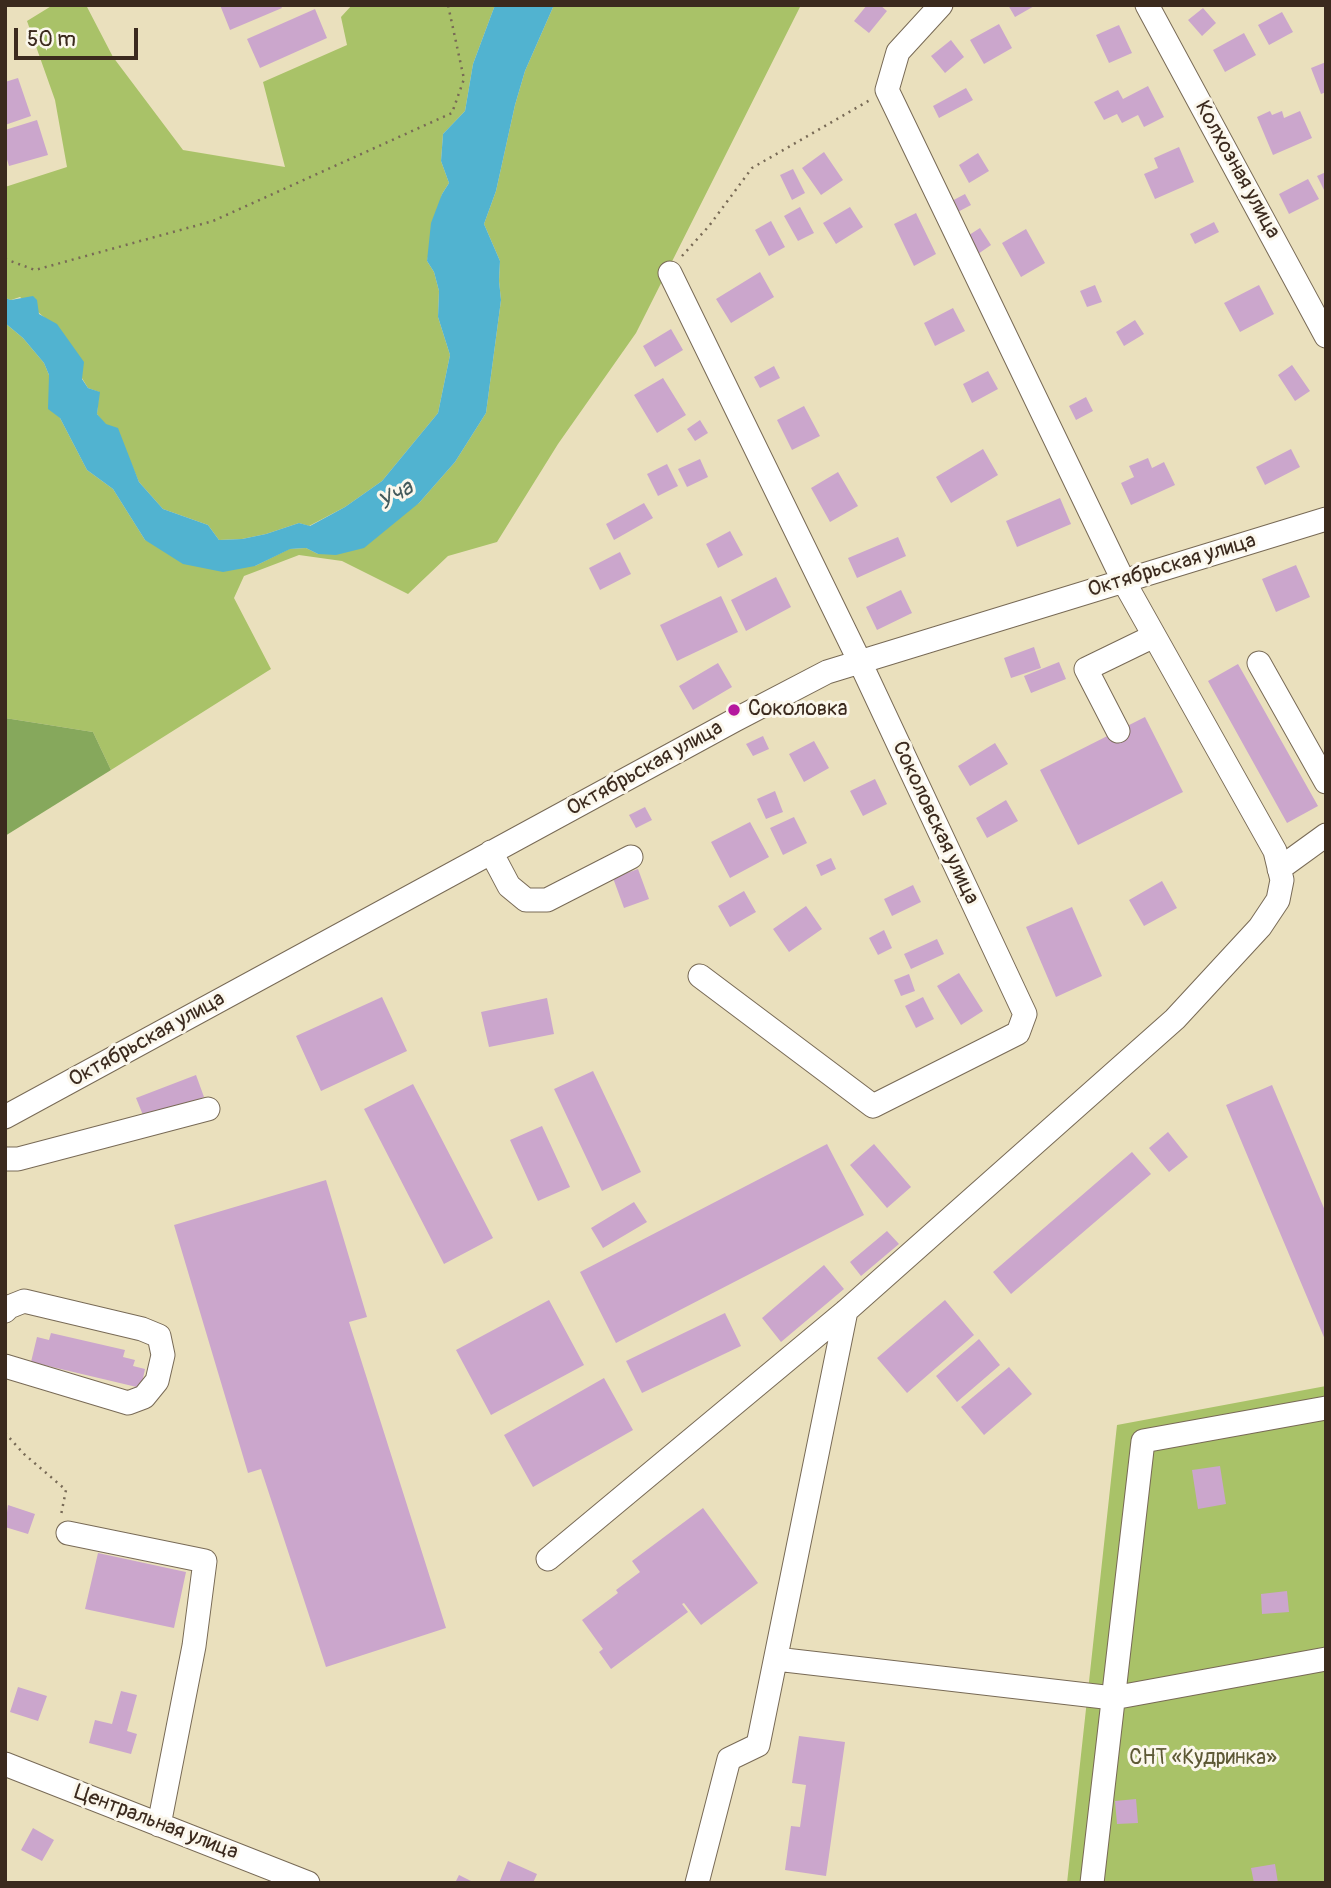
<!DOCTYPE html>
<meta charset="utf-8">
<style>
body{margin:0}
#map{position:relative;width:1331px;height:1888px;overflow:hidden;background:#eae0bd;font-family:Pangolin,sans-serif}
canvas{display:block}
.frame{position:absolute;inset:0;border:7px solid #3b2a1e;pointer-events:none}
.scale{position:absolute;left:14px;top:28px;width:124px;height:32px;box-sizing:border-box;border:4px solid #3b2a1e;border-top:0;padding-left:9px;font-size:21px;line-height:24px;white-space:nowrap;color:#3b2a1e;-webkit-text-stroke:5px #fbf7ec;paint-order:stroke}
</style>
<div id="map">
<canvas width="1331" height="1888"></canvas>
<div class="frame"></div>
<div class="scale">50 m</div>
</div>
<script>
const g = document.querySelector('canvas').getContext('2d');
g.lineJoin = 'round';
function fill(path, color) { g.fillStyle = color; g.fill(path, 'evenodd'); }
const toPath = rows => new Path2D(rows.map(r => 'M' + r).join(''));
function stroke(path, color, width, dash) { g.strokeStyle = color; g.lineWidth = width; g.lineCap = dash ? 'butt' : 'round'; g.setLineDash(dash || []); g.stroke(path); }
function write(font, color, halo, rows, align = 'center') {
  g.font = font + ' Pangolin,sans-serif'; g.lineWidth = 6; g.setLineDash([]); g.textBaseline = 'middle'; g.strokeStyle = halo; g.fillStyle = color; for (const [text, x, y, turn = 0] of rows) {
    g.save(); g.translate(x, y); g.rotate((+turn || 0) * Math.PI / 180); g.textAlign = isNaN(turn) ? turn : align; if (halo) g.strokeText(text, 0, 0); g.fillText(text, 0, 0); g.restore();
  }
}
fill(toPath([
 [53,5,86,5,113,57,183,150,285,167,263,82,347,45,341,17,352,5,495,5,473,64,465,111,443,134,441,161,449,183,442,194,427,261,434,272,439,291,438,317,450,355,438,413,382,481,345,507,309,526,299,523,266,534,242,539,219,540,208,525,163,509,139,482,130,461,97,414,99,392,88,388,45,318,20,297,11,300,5,298,5,187,67,167,55,100,27,21],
 [554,5,801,5,636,333,558,444,497,542,448,556,408,594,342,561,299,555,244,576,234,598,271,669,111,770,93,732,5,718,5,323,23,338,44,363,49,375,60,418,87,470,113,489,145,540,255,566,289,549,306,548,318,554,419,503,455,462,486,413,501,300,499,281,500,261,484,224,496,191,515,105,525,71],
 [1326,1386,1326,1883,1067,1883,1117,1425]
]), '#a9c268');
fill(toPath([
 [5,718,93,732,111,770,5,836]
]), '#86a85c');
fill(toPath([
 [495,5,554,5,525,71,515,105,496,191,484,224,500,261,499,281,501,300,486,413,455,462,419,503,364,548,336,555,318,554,306,548,290,549,255,566,223,572,183,564,145,540,113,489,87,470,60,418,48,409,49,375,44,363,23,338,5,323,5,298,11,300,33,296,37,300,39,314,57,324,84,362,82,379,88,388,100,392,97,414,106,424,118,428,139,482,163,509,208,525,219,540,242,539,266,534,299,523,310,526,345,507,382,481,438,413,450,355,438,317,439,291,434,272,427,261,431,223,442,194,449,183,441,161,443,134,465,111,473,64]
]), '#51b3d0');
fill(toPath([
 [220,5,280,5,282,8,230,30],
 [867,5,880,5,887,11,869,33,854,21],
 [1008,5,1036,5,1015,17],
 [1203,8,1216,23,1202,36,1188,20],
 [315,9,327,38,260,68,247,39],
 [1282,12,1293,32,1269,45,1258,25],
 [999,24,1012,48,984,64,970,40],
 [1119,25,1132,53,1109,63,1096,35],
 [1244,33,1256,55,1225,72,1213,50],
 [951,40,964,57,945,73,931,56],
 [1326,62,1326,92,1321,94,1311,68],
 [18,78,31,116,5,125,5,82],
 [1148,86,1164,117,1144,127,1138,115,1122,123,1117,114,1104,120,1094,102,1118,90,1123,99],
 [966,88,973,100,939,118,933,106],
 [1270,111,1272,115,1282,111,1284,118,1300,111,1312,138,1273,155,1257,117],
 [37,120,48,155,9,166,5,153,5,130],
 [1179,147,1194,182,1155,199,1144,174,1158,168,1154,158],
 [824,152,843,180,821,195,802,168],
 [978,153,989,171,969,183,959,165],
 [793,169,805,193,792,200,780,175],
 [1326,172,1326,194,1317,176],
 [1308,179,1319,199,1289,214,1279,194],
 [965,194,971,205,954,214,948,203],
 [800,207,814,233,798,241,784,216],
 [850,207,863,227,836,244,823,223],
 [916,213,936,254,914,266,894,224],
 [771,221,785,247,769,256,755,230],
 [1214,222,1219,232,1195,244,1190,234],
 [980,228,991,245,978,254,966,237],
 [1026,229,1045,263,1021,277,1002,243],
 [760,272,774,297,731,323,716,299],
 [1095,285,1102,302,1087,307,1080,291],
 [1259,285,1274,314,1240,332,1224,303],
 [953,308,965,331,935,346,924,323],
 [1135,320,1144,334,1124,346,1116,332],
 [671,329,683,350,655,367,643,346],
 [1292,365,1310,391,1295,401,1278,375],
 [774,366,780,378,760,388,754,377],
 [988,371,998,389,972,403,963,384],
 [663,378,686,415,657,433,634,395],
 [1086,397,1093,411,1076,420,1069,406],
 [804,406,820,436,792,450,777,420],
 [700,420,708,433,695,441,687,429],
 [983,449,998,475,951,503,936,477],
 [1291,449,1300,467,1265,485,1256,467],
 [1148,458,1152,468,1164,462,1175,485,1131,505,1121,483,1134,477,1129,466],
 [700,459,708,477,687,487,678,469],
 [667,464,678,486,658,496,647,474],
 [838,472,858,506,830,522,811,488],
 [1060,498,1071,524,1017,547,1006,521],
 [644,503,653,518,614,540,606,524],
 [730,531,743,555,718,568,706,544],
 [898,537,906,556,857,578,848,558],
 [620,552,631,574,600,590,589,568],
 [1296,565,1310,597,1276,612,1262,579],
 [776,577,791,607,746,631,731,600],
 [901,590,912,613,877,630,866,607],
 [721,596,738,632,677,661,660,625],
 [1034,647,1041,668,1011,678,1004,658],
 [1059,662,1066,679,1031,693,1024,676],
 [718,663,732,687,693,710,679,686],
 [1238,664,1318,806,1287,823,1208,681],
 [1145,717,1183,792,1078,845,1040,770],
 [763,736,769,749,753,756,746,744],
 [814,741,829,768,804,782,789,754],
 [995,743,1008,764,970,786,958,766],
 [875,779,887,804,863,816,850,791],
 [775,791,783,812,766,819,757,799],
 [1006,800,1018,821,987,838,976,818],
 [645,807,652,820,636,828,629,815],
 [794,817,807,843,783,855,770,828],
 [750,822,769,857,730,878,711,842],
 [831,858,836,869,821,876,816,865],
 [638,869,649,899,624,908,613,878],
 [1162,881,1177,908,1144,926,1129,900],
 [913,885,921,902,892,916,884,899],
 [744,891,756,912,730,927,718,906],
 [806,906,822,929,789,952,773,929],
 [1072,907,1102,976,1056,997,1026,927],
 [884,930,892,948,878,955,869,938],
 [937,939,944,954,911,969,904,954],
 [959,973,983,1011,961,1025,937,986],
 [909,974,915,991,901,996,894,980],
 [382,997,407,1051,321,1091,296,1036],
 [923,997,934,1019,916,1028,905,1006],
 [547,998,554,1034,489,1047,481,1012],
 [593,1071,641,1172,602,1191,554,1089],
 [196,1075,204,1097,145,1120,136,1098],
 [413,1084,493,1238,444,1264,364,1109],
 [1272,1085,1326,1213,1326,1342,1226,1105],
 [542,1126,570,1187,538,1201,510,1140],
 [1168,1132,1188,1157,1169,1172,1149,1148],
 [827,1144,864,1215,616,1343,580,1272],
 [874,1144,911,1187,887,1208,850,1165],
 [1132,1152,1151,1174,1011,1294,993,1272],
 [326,1180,367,1317,349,1322,446,1628,326,1667,261,1469,248,1473,174,1225],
 [634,1202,647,1222,603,1248,591,1228],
 [887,1231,899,1244,861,1276,850,1262],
 [824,1265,844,1289,781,1342,762,1318],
 [549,1300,584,1365,491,1415,456,1350],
 [945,1300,974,1335,907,1393,877,1358],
 [725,1313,741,1346,642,1393,626,1361],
 [51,1333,125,1350,123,1357,135,1360,133,1366,145,1369,141,1388,31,1362,37,1337,49,1340],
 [979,1339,1000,1365,957,1402,936,1376],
 [1009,1367,1032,1394,984,1435,961,1407],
 [604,1378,633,1430,533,1487,504,1435],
 [1220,1466,1226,1504,1198,1509,1192,1470],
 [8,1505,35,1514,28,1534,5,1527],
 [703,1508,758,1583,701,1625,684,1603,682,1604,688,1612,611,1669,599,1652,603,1649,582,1620,618,1593,616,1590,640,1572,632,1561],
 [98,1553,186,1572,174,1628,85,1609],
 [1287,1591,1289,1612,1262,1614,1261,1594],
 [18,1687,47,1696,38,1721,10,1712],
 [121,1691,137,1695,127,1731,137,1734,131,1754,89,1743,95,1720,112,1724],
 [799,1736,845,1742,826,1876,785,1870,791,1826,800,1827,806,1785,792,1783],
 [1136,1799,1138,1823,1117,1824,1115,1801],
 [33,1828,54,1840,42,1861,21,1850],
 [508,1861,537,1874,533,1883,499,1883],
 [1275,1864,1278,1883,1254,1883,1251,1868],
 [459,1875,475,1883,455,1883]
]), '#cba6cc');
const minor = toPath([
 [1147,5,1326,336],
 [670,273,859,660,1025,1014,1018,1033,873,1106,700,976],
 [1259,663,1326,782],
 [1118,731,1086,669,1154,636],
 [491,852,509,886,526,900,547,900,631,857],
 [1279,869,1326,835],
 [5,1117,735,720,827,672,1326,519],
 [5,1159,18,1159,208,1109],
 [5,1311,9,1307,24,1301,142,1329,159,1336,163,1355,157,1381,144,1397,128,1403,5,1366],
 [68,1533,205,1561,194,1646,159,1825],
 [548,1559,846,1311,1175,1019,1260,927,1278,900,1282,880,1275,851,1123,580,887,90,898,52,941,5],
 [776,1659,1113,1698,1326,1659],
 [5,1764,308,1883],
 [697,1883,729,1759,758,1745,846,1311],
 [1092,1883,1143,1441,1326,1408]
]);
stroke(minor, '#786a56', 25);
stroke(toPath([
 [682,256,709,226,752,168,870,100],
 [5,259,35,270,213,221,452,113,464,79,448,5],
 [5,1433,24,1454,66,1490,61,1515]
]), '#786a56', 2.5, [2, 5]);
stroke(minor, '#fff', 23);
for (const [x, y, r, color] of [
 [734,710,7,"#b5179e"]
]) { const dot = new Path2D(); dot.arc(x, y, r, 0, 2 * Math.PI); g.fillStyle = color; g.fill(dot); stroke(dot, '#fbf7ec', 2.5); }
write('21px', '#3b2a1e', '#fbf7ec', [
 ["Колхозная улица",1237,170,61],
 ["Октябрьская улица",1172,566,-17],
 ["Октябрьская улица",645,769,-29],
 ["Соколовская улица",935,823,65],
 ["Октябрьская улица",147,1040,-29],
 ["Центральная улица",156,1823,21]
]);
write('21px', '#3b2a1e', '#fbf7ec', [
 ["Соколовка",748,710]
], 'left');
write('21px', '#5c5834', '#fbf7ec', [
 ["СНТ «Кудринка»",1203,1759]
]);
write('italic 23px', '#435a5c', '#fbf7ec', [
 ["Уча",396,496,-31]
]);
</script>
